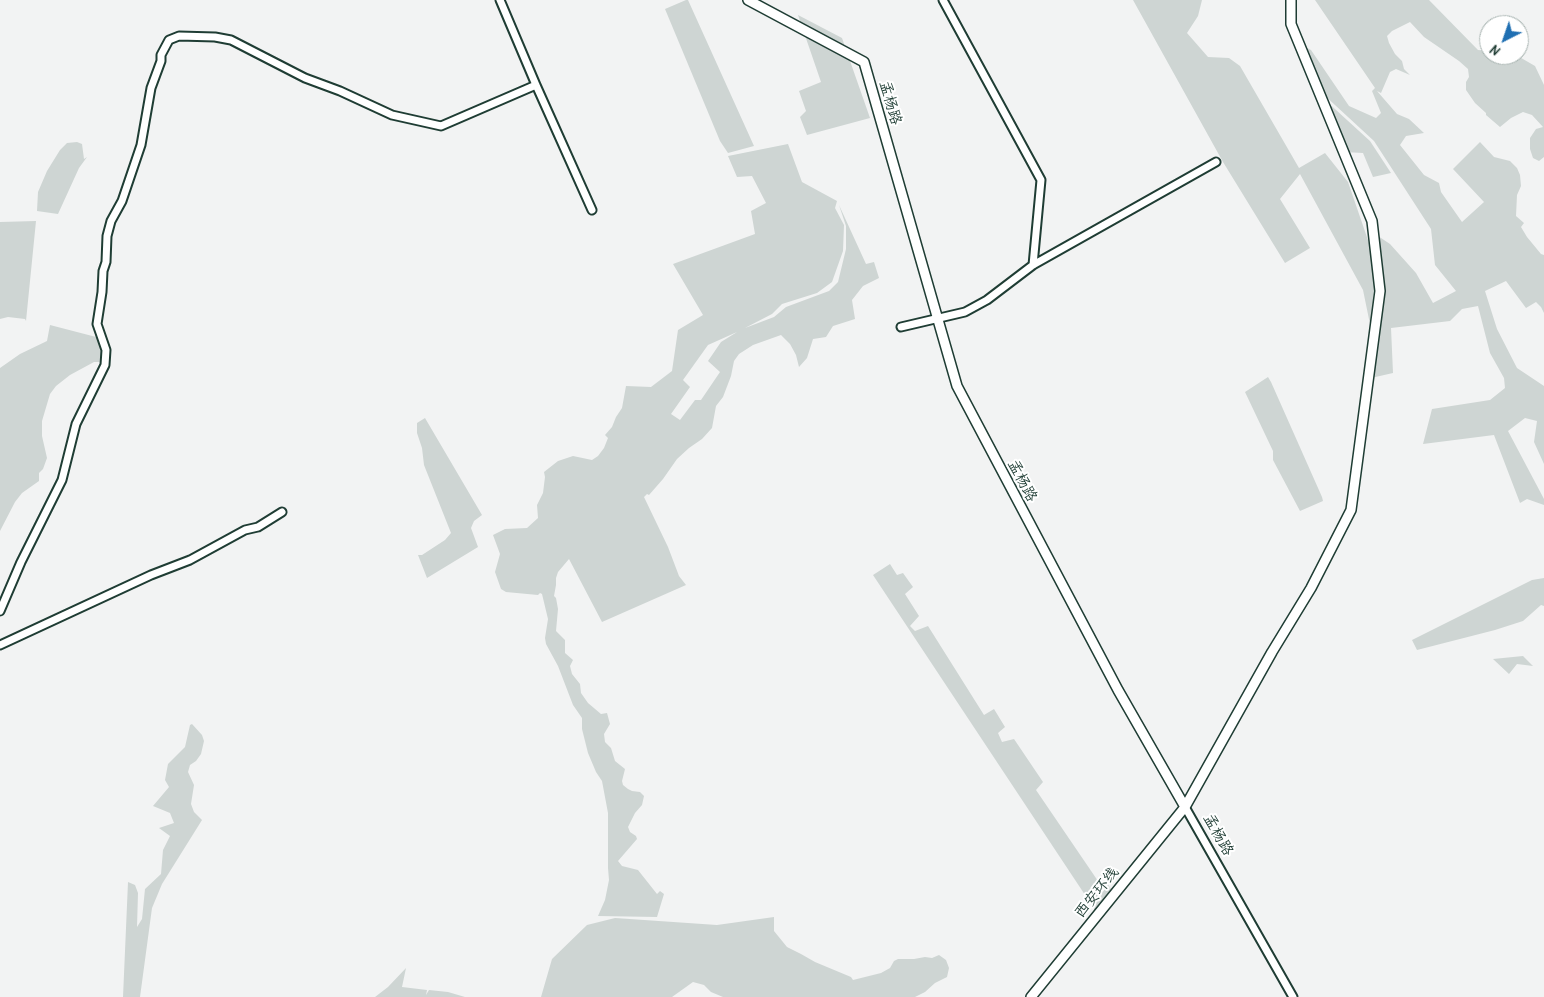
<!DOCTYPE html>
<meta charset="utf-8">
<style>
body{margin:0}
#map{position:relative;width:1544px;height:997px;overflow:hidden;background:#f2f3f3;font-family:"Patrick Hand",sans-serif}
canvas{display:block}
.north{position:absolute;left:1479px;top:15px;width:50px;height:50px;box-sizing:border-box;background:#fff;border:1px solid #a5b1ae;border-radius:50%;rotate:221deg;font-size:14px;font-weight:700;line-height:20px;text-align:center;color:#1f3d34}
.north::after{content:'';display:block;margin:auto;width:18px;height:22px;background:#1f6fb2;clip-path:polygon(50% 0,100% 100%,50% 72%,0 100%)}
</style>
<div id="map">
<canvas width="1544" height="997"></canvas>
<div class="north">N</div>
</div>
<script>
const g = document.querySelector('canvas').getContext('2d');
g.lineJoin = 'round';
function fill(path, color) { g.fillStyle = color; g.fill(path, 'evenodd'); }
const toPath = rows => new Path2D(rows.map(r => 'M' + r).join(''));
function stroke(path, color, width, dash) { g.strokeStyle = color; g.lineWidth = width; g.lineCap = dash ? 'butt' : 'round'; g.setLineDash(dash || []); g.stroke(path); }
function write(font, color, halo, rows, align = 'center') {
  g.font = font + ' "Patrick Hand","LXGW WenKai TC",sans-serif'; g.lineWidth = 4; g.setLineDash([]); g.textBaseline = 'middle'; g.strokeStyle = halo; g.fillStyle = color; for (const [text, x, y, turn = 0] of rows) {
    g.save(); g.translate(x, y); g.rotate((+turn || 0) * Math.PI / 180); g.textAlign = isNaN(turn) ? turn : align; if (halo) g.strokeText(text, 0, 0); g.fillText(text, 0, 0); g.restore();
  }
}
fill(toPath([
 [686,0,688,0,754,146,728,153,720,141,665,9],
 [1133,0,1202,0,1198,16,1187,33,1208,57,1229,58,1240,66,1299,168,1325,153,1348,182,1370,246,1375,273,1371,329,1363,290,1300,174,1280,199,1310,248,1285,263,1223,162],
 [1315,0,1429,0,1478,50,1489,51,1489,55,1516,55,1535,66,1544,85,1544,157,1539,161,1533,158,1530,149,1530,138,1536,129,1543,127,1532,115,1523,112,1511,118,1500,127,1486,115,1486,113,1475,103,1466,90,1466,82,1469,77,1468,69,1459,61,1424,37,1410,22,1392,31,1387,36,1389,43,1395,54,1402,61,1404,69,1410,75,1396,69,1390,72,1381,93,1377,91,1397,114,1409,119,1424,133,1406,136,1400,145,1424,175,1439,183,1441,192,1462,222,1484,202,1453,169,1480,142,1494,157,1510,161,1517,168,1520,175,1521,186,1517,195,1516,216,1524,223,1521,227,1527,237,1541,254,1544,255,1544,313,1541,307,1536,302,1526,308,1506,281,1485,291,1497,329,1517,368,1544,386,1544,464,1534,442,1537,421,1525,418,1508,431,1544,499,1544,505,1527,499,1520,503,1494,435,1423,444,1432,409,1490,400,1505,388,1504,378,1490,353,1478,306,1462,309,1450,321,1391,328,1393,373,1371,378,1382,284,1372,232,1390,244,1416,273,1433,303,1456,291,1435,265,1431,229,1374,141,1322,93,1305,47,1311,50,1349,106,1376,118,1381,113,1372,91,1375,88],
 [798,15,842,38,870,118,807,135,800,117,806,111,799,91,821,82],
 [1324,99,1370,141,1391,173,1373,177,1363,153,1344,152],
 [77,142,82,144,84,159,87,157,79,168,58,214,37,211,38,192,47,171,60,150,67,143],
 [788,144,802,182,837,201,835,208,844,225,843,251,832,282,817,293,782,304,772,314,745,328,774,317,786,307,829,291,838,282,846,249,846,226,839,205,866,264,874,262,879,278,863,286,852,300,855,319,833,326,826,337,813,339,807,358,799,367,796,355,790,344,781,335,753,345,739,354,734,361,731,376,723,397,716,406,712,428,702,439,689,448,677,459,663,479,649,495,647,494,644,497,668,547,679,576,686,585,602,622,569,559,558,572,556,578,556,585,554,596,556,598,558,609,556,631,565,640,565,653,573,660,570,666,572,674,580,684,581,693,588,703,601,714,607,713,610,724,604,734,605,742,611,748,615,761,625,769,622,781,623,785,628,789,632,791,640,792,644,796,642,805,635,813,628,827,630,832,636,836,637,839,618,861,622,866,638,870,657,894,660,891,664,894,657,917,598,916,605,900,609,880,608,868,608,813,602,781,596,772,588,753,582,729,582,718,573,705,558,666,546,644,545,638,548,619,542,594,540,593,538,595,506,592,501,589,495,572,500,554,493,535,505,529,527,528,538,518,537,505,543,493,545,477,544,472,558,461,573,456,592,460,598,456,604,448,608,438,605,435,612,427,616,417,622,408,626,386,651,387,672,371,678,330,703,315,673,264,755,234,751,211,766,203,752,176,737,177,728,156],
 [737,332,721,342,708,361,720,372,701,400,695,400,680,420,671,414,690,387,683,380,708,345],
 [36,221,26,321,25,319,8,317,0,319,0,222],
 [50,325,100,338,102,364,99,362,94,362,70,375,56,386,50,394,42,421,42,436,47,458,43,469,39,473,39,481,22,493,15,502,0,531,0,368,20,354,47,341],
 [1268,377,1271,382,1322,497,1323,501,1300,511,1273,460,1273,451,1245,392],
 [425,418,482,515,474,521,471,528,478,547,427,578,418,555,422,555,445,540,451,533,424,465,422,448,417,433,417,423],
 [890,564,897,575,903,573,913,587,905,594,919,616,910,626,915,631,928,626,984,715,994,709,1005,727,998,733,1002,742,1014,739,1043,782,1036,790,1100,884,1107,883,1111,889,1095,910,873,575],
 [1544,578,1544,606,1541,605,1523,621,1495,630,1417,650,1412,640,1532,580],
 [1523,656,1533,666,1517,664,1509,674,1493,659],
 [192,724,202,735,204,741,201,754,196,761,190,765,188,772,194,785,191,804,194,812,202,820,162,884,152,908,140,997,123,997,128,882,135,885,138,893,137,927,142,919,145,889,161,874,163,850,170,836,159,828,174,823,170,813,153,806,169,787,165,780,168,764,185,747,190,725],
 [774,917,774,931,787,947,801,954,815,962,851,977,853,980,881,973,890,968,894,961,898,959,914,959,925,957,932,958,939,955,946,960,949,968,947,977,935,983,925,992,915,997,723,997,711,992,704,985,693,982,672,997,541,997,552,959,587,925,615,918,717,925],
 [406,968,402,987,427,990,426,995,429,990,448,992,465,997,375,997,388,987]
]), '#ced5d3');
const minor = toPath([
 [500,0,536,85,592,210],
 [943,0,1041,180,1033,265],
 [901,327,965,312,987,300,1033,265,1216,162],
 [0,611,21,562,62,480,76,424,105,365,106,350,97,324,102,292,103,271,106,262,107,236,111,221,122,201,141,145,151,88,161,61,161,55,169,40,179,36,215,37,231,40,305,78,340,91,392,115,441,126,536,85],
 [0,645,151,575,190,560,245,530,258,527,282,512],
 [1185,807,1293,997]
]);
const major = toPath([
 [748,0,864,62,957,386,1118,690,1185,807],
 [1031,997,1185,807,1272,652,1311,588,1351,510,1380,291,1372,221,1291,24,1291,0]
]);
stroke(minor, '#1f3d34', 11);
stroke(major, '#1f3d34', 12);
stroke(minor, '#fff', 7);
stroke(major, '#fff', 9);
write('15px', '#1f3d34', '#fff', [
 ["孟杨路",890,103,74],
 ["孟杨路",1022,481,62],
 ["孟杨路",1218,835,61],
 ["西安环线",1097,893,-51]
]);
</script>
